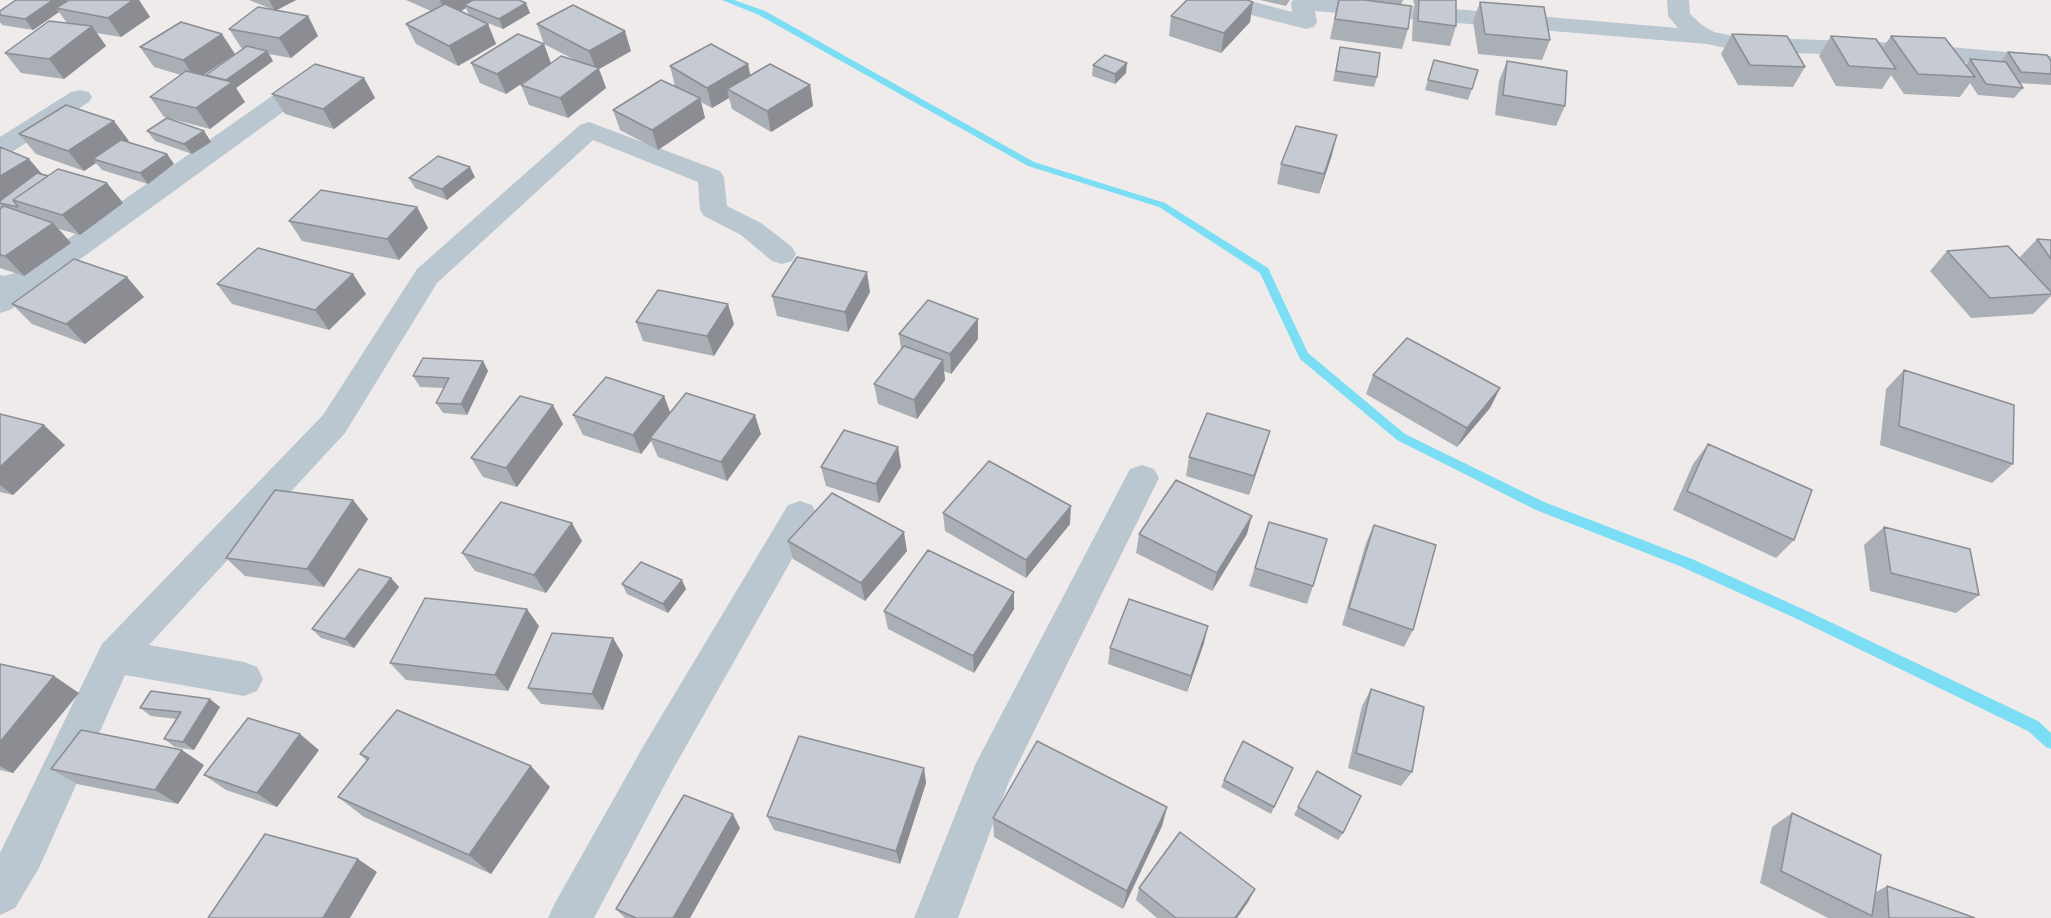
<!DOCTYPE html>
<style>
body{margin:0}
canvas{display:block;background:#efebeb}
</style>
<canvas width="2051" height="918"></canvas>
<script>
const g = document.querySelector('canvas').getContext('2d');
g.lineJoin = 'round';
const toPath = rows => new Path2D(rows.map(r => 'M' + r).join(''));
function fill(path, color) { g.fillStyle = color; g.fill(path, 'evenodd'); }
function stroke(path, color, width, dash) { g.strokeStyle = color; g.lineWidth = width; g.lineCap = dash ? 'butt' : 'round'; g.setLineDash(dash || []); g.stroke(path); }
fill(toPath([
 [722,0,734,0,765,11,1034,162,1165,203,1268,268,1308,353,1405,434,1544,502,1692,559,1805,610,2038,721,2051,733,2051,749,2046,747,2028,731,1795,618,1682,567,1536,510,1397,440,1300,359,1260,273,1159,207,1028,166,759,15,722,0]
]), '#7cdef4');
fill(toPath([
 [1209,0,1247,0,1292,12,1291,3,1293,0,1347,0,1678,28,1668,16,1667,0,1689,0,1690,14,1702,25,1714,32,1739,37,1905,43,2051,56,2051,70,1905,57,1739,51,1707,44,1315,11,1317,22,1314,27,1306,29,1212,5,1209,0],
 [314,71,323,73,326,78,323,83,10,310,0,313,0,275,4,276,22,271,305,73,314,71],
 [80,90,89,92,92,97,89,102,9,154,0,156,0,137,71,92,80,90],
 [589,122,720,171,724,177,727,206,761,223,792,247,796,254,792,261,782,264,772,261,741,235,704,216,700,210,698,182,593,140,437,283,345,433,149,645,244,662,257,667,263,679,257,691,244,696,125,675,39,868,15,908,0,915,0,853,102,644,323,415,417,269,580,125,589,122],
 [1142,465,1154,469,1159,478,1008,784,958,918,914,918,976,763,1130,469,1142,465],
 [800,501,812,505,817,515,672,771,594,918,548,918,555,903,644,745,788,505,800,501]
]), '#bac7d0');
fill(toPath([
 [16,0,66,0,67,1,69,0,139,0,150,17,121,37,97,33,106,46,64,79,21,73,5,53,67,23,59,12,33,30,2,25,0,22,0,11],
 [249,0,296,0,277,10,308,16,318,36,291,58,269,54,273,61,236,88,245,102,210,129,164,117,150,97,181,75,154,67,140,47,235,54,203,75,206,76,242,49,229,29,271,9],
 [406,0,519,0,530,13,503,29,473,17,488,24,496,44,458,66,416,44,406,24,431,11],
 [466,8,469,15,461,11],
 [1260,0,1290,0,1286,6],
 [1338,0,1403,0,1401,5,1408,29,1402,49,1330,39],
 [1413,0,1456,0,1456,26,1450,46,1412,41,1413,14,1415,6],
 [1480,2,1550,40,1542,60,1478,54,1473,21],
 [1171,16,1250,22,1221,53,1169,36],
 [537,24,631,51,599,69,606,88,568,118,529,105,521,85,528,79,506,94,480,83,471,63,544,44,551,63,579,62,544,44],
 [1732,34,1805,67,1793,87,1738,85,1721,54],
 [1831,36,1882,49,1891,36,1966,65,1970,59,2000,62,2008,52,2051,61,2051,85,2019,83,2023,88,2014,98,1978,95,1970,83,1960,97,1904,94,1891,75,1882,89,1836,86,1819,56],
 [1340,47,1377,77,1374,87,1333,81],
 [1434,60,1472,89,1468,100,1425,90],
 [1507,61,1565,106,1556,126,1495,115,1499,81],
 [748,64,750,75,810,85,813,106,771,132,732,109,729,98,712,108,701,102,705,118,658,150,620,130,613,110,675,86,670,66],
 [1093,65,1126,73,1115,84,1092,76],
 [364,78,375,98,334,129,285,114,272,94],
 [147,131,204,131,211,142,192,154,155,141],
 [19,134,129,141,128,142,167,154,174,164,148,184,102,170,96,163,84,171,36,154],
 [0,147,29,159,42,174,107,183,123,203,80,235,59,229,71,243,24,276,0,268,0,209,2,207,0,208],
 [1332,155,1319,194,1277,184,1281,164],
 [475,177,447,200,415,188,409,178],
 [417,207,428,228,399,260,302,241,289,221],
 [2037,239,2051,240,2051,296,2033,314,1971,318,1930,271,1947,251,2019,258],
 [217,284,366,294,329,330,232,304],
 [870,292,848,332,777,316,772,296],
 [144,297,85,344,32,324,12,304],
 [636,322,734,324,714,356,643,341],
 [899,334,978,339,951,374,944,371,945,380,917,419,878,404,874,384,901,349],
 [483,361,488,371,467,415,443,413,436,403,444,388,420,387,413,376],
 [1904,370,2013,464,1992,483,1880,445,1886,389],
 [1373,375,1500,388,1490,408,1457,447,1366,394],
 [664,396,670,412,761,434,727,481,658,457,651,441,641,454,583,435,573,415],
 [0,414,65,445,13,495,0,492],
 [563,424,517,487,483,477,471,458],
 [1708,444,1794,540,1776,558,1673,510,1693,464],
 [898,447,901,467,879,503,826,486,821,467],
 [1264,450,1249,495,1186,476,1189,457],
 [353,500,368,519,324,587,245,576,226,558],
 [943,513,1070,524,1026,578,945,531],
 [1269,522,1313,586,1307,604,1249,586],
 [1374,525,1413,630,1404,647,1342,625,1366,543],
 [1884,527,1979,595,1956,613,1870,591,1864,545],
 [1139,534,1247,534,1212,591,1136,553],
 [582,541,546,593,475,571,462,553],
 [788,541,907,551,865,601,793,559],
 [391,578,399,587,354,648,321,638,312,629],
 [622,584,686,589,668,613,627,594],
 [1014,609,974,673,888,629,884,611],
 [539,626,508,691,406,680,390,663],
 [613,638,623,655,603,710,541,704,528,688],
 [1204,643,1187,692,1108,664,1110,648],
 [0,664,79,693,13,773,0,770],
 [1371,689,1412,772,1401,786,1348,768,1362,706],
 [220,707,194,750,175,747,164,739,177,719,151,716,140,708],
 [319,750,277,807,226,790,204,775],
 [360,754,550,787,491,874,364,817,338,797,367,761],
 [204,765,178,804,77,784,51,769],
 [924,768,926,783,900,864,774,830,767,816],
 [1293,768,1271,814,1221,787,1224,780],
 [1317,771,1343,833,1338,840,1294,815],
 [1167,807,1162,826,1123,909,994,837,993,818],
 [1792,813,1876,892,1887,886,1975,918,1828,918,1760,883,1772,827],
 [740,828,690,918,625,918,616,909],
 [1139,888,1255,889,1248,902,1237,918,1157,918,1136,900]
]), '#aaaeb5');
fill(toPath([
 [53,0,66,0,69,4,56,8,59,12,33,30,25,19],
 [133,0,139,0,150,17,121,37,108,18],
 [269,0,296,0,275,11],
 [440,0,481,0,464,5,466,8,448,19],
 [1253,2,1250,22,1221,53,1224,33],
 [526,3,530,13,503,29,499,19],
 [308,16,318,36,291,58,279,38],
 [488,24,496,44,458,66,449,46],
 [92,26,106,46,64,79,49,59],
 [625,31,631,51,599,69,606,88,568,118,560,98,596,70,589,51],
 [222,34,235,54,196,80,183,60],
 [544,44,551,64,506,94,497,74],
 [267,51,273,61,236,88,245,102,210,129,196,108,226,80],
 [1127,63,1126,73,1115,84,1115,74],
 [748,64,752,84,727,89,729,98,712,108,707,88],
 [364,78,375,98,334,129,323,109],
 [810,85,813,106,771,132,767,111],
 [700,98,705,118,658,150,652,130],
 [114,121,129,141,99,161,93,159,96,163,84,171,68,151],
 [204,131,211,142,192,154,184,144],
 [1337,135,1332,155,1319,194,1324,174],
 [167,154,174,164,148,184,140,173],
 [29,159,46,179,0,203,0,176],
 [470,167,475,177,447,200,442,189],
 [107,183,123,203,80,235,62,215],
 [417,207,428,228,399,260,387,239],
 [53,223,71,243,24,276,5,256],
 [867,272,870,292,848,332,845,312],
 [353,274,366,294,329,330,315,310],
 [127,277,144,297,85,344,66,324],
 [728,304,734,324,714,356,707,336],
 [978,319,978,339,951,374,950,354],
 [943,360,945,380,917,419,914,400],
 [483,361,488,371,467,415,461,404],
 [1500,388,1490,408,1457,447,1467,428],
 [664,396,671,415,650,438,651,441,641,454,633,435],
 [553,405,563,424,517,487,506,468],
 [755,415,761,434,727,481,721,462],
 [44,425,65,445,13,495,0,485,0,467],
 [1270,431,1264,450,1249,495,1254,476],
 [898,447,901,467,879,503,876,484],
 [353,500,368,519,324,587,307,569],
 [1071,506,1070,524,1026,578,1026,560],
 [1252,516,1247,534,1212,591,1217,573],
 [572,523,582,541,546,593,534,575],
 [904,532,907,551,865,601,861,583],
 [391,578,399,587,354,648,345,639],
 [682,580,686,589,668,613,663,604],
 [1014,592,1014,609,974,673,973,656],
 [527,609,539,626,508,691,495,675],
 [1208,626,1204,643,1187,692,1191,676],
 [613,638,623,655,603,710,592,694],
 [54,676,79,693,13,773,0,766,0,742],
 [210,699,220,707,194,750,183,742],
 [300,734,319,750,277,807,257,793],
 [182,750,204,765,178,804,155,790],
 [531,766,550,787,491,874,469,855],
 [924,768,926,783,900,864,896,851],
 [1167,807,1162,826,1123,909,1127,891],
 [733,814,740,828,690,918,673,918],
 [358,859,377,872,350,918,323,918],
 [1255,889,1248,902,1237,918,1235,918]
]), '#8b8d93');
const building = toPath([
 [16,0,53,0,25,19,0,15,0,11,16,0],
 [69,0,133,0,108,18,56,8,69,0],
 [473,0,519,0,526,3,499,19,464,5,473,0],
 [1187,0,1247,0,1253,2,1224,33,1171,16,1187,0],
 [1339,0,1365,0,1411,6,1408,29,1335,19,1339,0],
 [1419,0,1456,0,1456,26,1418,21,1419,0],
 [1480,2,1544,7,1550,40,1485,34,1480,2],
 [445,4,488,24,449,46,406,24,445,4],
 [573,5,625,31,589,51,537,24,573,5],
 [258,7,308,16,279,38,229,29,258,7],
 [49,21,92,26,49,59,5,53,49,21],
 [181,22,222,34,183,60,140,47,181,22],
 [518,34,544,44,497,74,471,63,518,34],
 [1732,34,1787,36,1805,67,1750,65,1732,34],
 [1831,36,1876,39,1896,69,1849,66,1831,36],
 [1891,36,1945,38,1975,77,1918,74,1891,36],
 [711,44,748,64,707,88,670,66,711,44],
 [247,46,267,51,226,80,206,75,247,46],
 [1340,47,1380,53,1377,77,1336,71,1340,47],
 [2008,52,2047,55,2051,61,2051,74,2021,72,2008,52],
 [1105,55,1127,63,1115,74,1093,65,1105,55],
 [561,56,599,68,560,98,521,85,561,56],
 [1970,59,2006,62,2023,88,1986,84,1970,59],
 [1434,60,1478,70,1472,89,1428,80,1434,60],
 [1507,61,1567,71,1565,106,1503,95,1507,61],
 [315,64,364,78,323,109,272,94,315,64],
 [770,64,810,85,767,111,727,89,770,64],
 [186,71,232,82,196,108,150,97,186,71],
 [661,80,700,98,652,130,613,110,661,80],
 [66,105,114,121,68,151,19,134,66,105],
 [167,118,204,131,184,144,147,131,167,118],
 [1296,126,1337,135,1324,174,1281,164,1296,126],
 [121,140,167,154,140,173,93,159,121,140],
 [0,147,29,159,0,176,0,147],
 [438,156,470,167,442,189,409,178,438,156],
 [58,169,107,183,62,215,13,200,58,169],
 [37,173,48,176,13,200,18,207,0,203,0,201,37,173],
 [321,190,417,207,387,239,289,221,321,190],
 [4,206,53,223,5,256,0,255,0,209,4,206],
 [2037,239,2051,240,2051,259,2037,239],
 [2008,246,2051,292,2051,294,1990,298,1947,251,2008,246],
 [258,248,353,274,315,310,217,284,258,248],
 [797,257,867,272,845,312,772,296,797,257],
 [74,259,127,277,66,324,12,304,74,259],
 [658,290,728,304,707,336,636,322,658,290],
 [928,300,978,319,950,354,899,334,928,300],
 [1407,338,1500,388,1467,428,1373,375,1407,338],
 [904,346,943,360,914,400,874,384,904,346],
 [423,358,483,361,461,404,436,403,449,378,413,376,423,358],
 [1904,370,2014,405,2013,464,1899,426,1904,370],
 [606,377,664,396,633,435,573,415,606,377],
 [686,393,755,415,721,462,650,438,686,393],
 [520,396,553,405,506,468,471,458,520,396],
 [1207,413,1270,431,1254,476,1189,457,1207,413],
 [0,414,44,425,0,467,0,414],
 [844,430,898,447,876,484,821,467,844,430],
 [1708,444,1812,490,1794,540,1687,491,1708,444],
 [989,461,1071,506,1026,560,943,513,989,461],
 [1176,480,1252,516,1217,573,1139,534,1176,480],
 [275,490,353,500,307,569,226,558,275,490],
 [832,493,904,532,861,583,788,541,832,493],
 [501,502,572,523,534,575,462,553,501,502],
 [1269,522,1327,539,1313,586,1255,568,1269,522],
 [1374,525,1436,545,1413,630,1349,608,1374,525],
 [1884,527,1970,549,1979,595,1891,573,1884,527],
 [928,550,1014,592,973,656,884,611,928,550],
 [641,562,682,580,663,604,622,584,641,562],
 [359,569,391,578,345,639,312,629,359,569],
 [425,598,527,609,495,675,390,663,425,598],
 [1129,599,1208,626,1191,676,1110,648,1129,599],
 [552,633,613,638,592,694,528,688,552,633],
 [0,664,54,676,0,742,0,664],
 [1371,689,1424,707,1412,772,1356,753,1371,689],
 [151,691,210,699,183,742,164,739,181,712,140,708,151,691],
 [397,710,531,766,469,855,338,797,369,758,360,754,397,710],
 [248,718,300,734,257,793,204,775,248,718],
 [81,730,182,750,155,790,51,769,81,730],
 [799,736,924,768,896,851,767,816,799,736],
 [1037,741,1167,807,1127,891,993,818,1037,741],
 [1243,741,1293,768,1274,807,1224,780,1243,741],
 [1317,771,1361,796,1343,833,1298,807,1317,771],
 [684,795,733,814,673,918,636,918,616,909,684,795],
 [1792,813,1881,855,1872,916,1781,871,1792,813],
 [1180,832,1255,889,1235,918,1176,918,1139,888,1180,832],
 [265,834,358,859,323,918,208,918,265,834],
 [1887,886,1975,918,1889,918,1887,886]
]);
fill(building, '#c6cad2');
stroke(building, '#8b8d93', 1.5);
</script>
